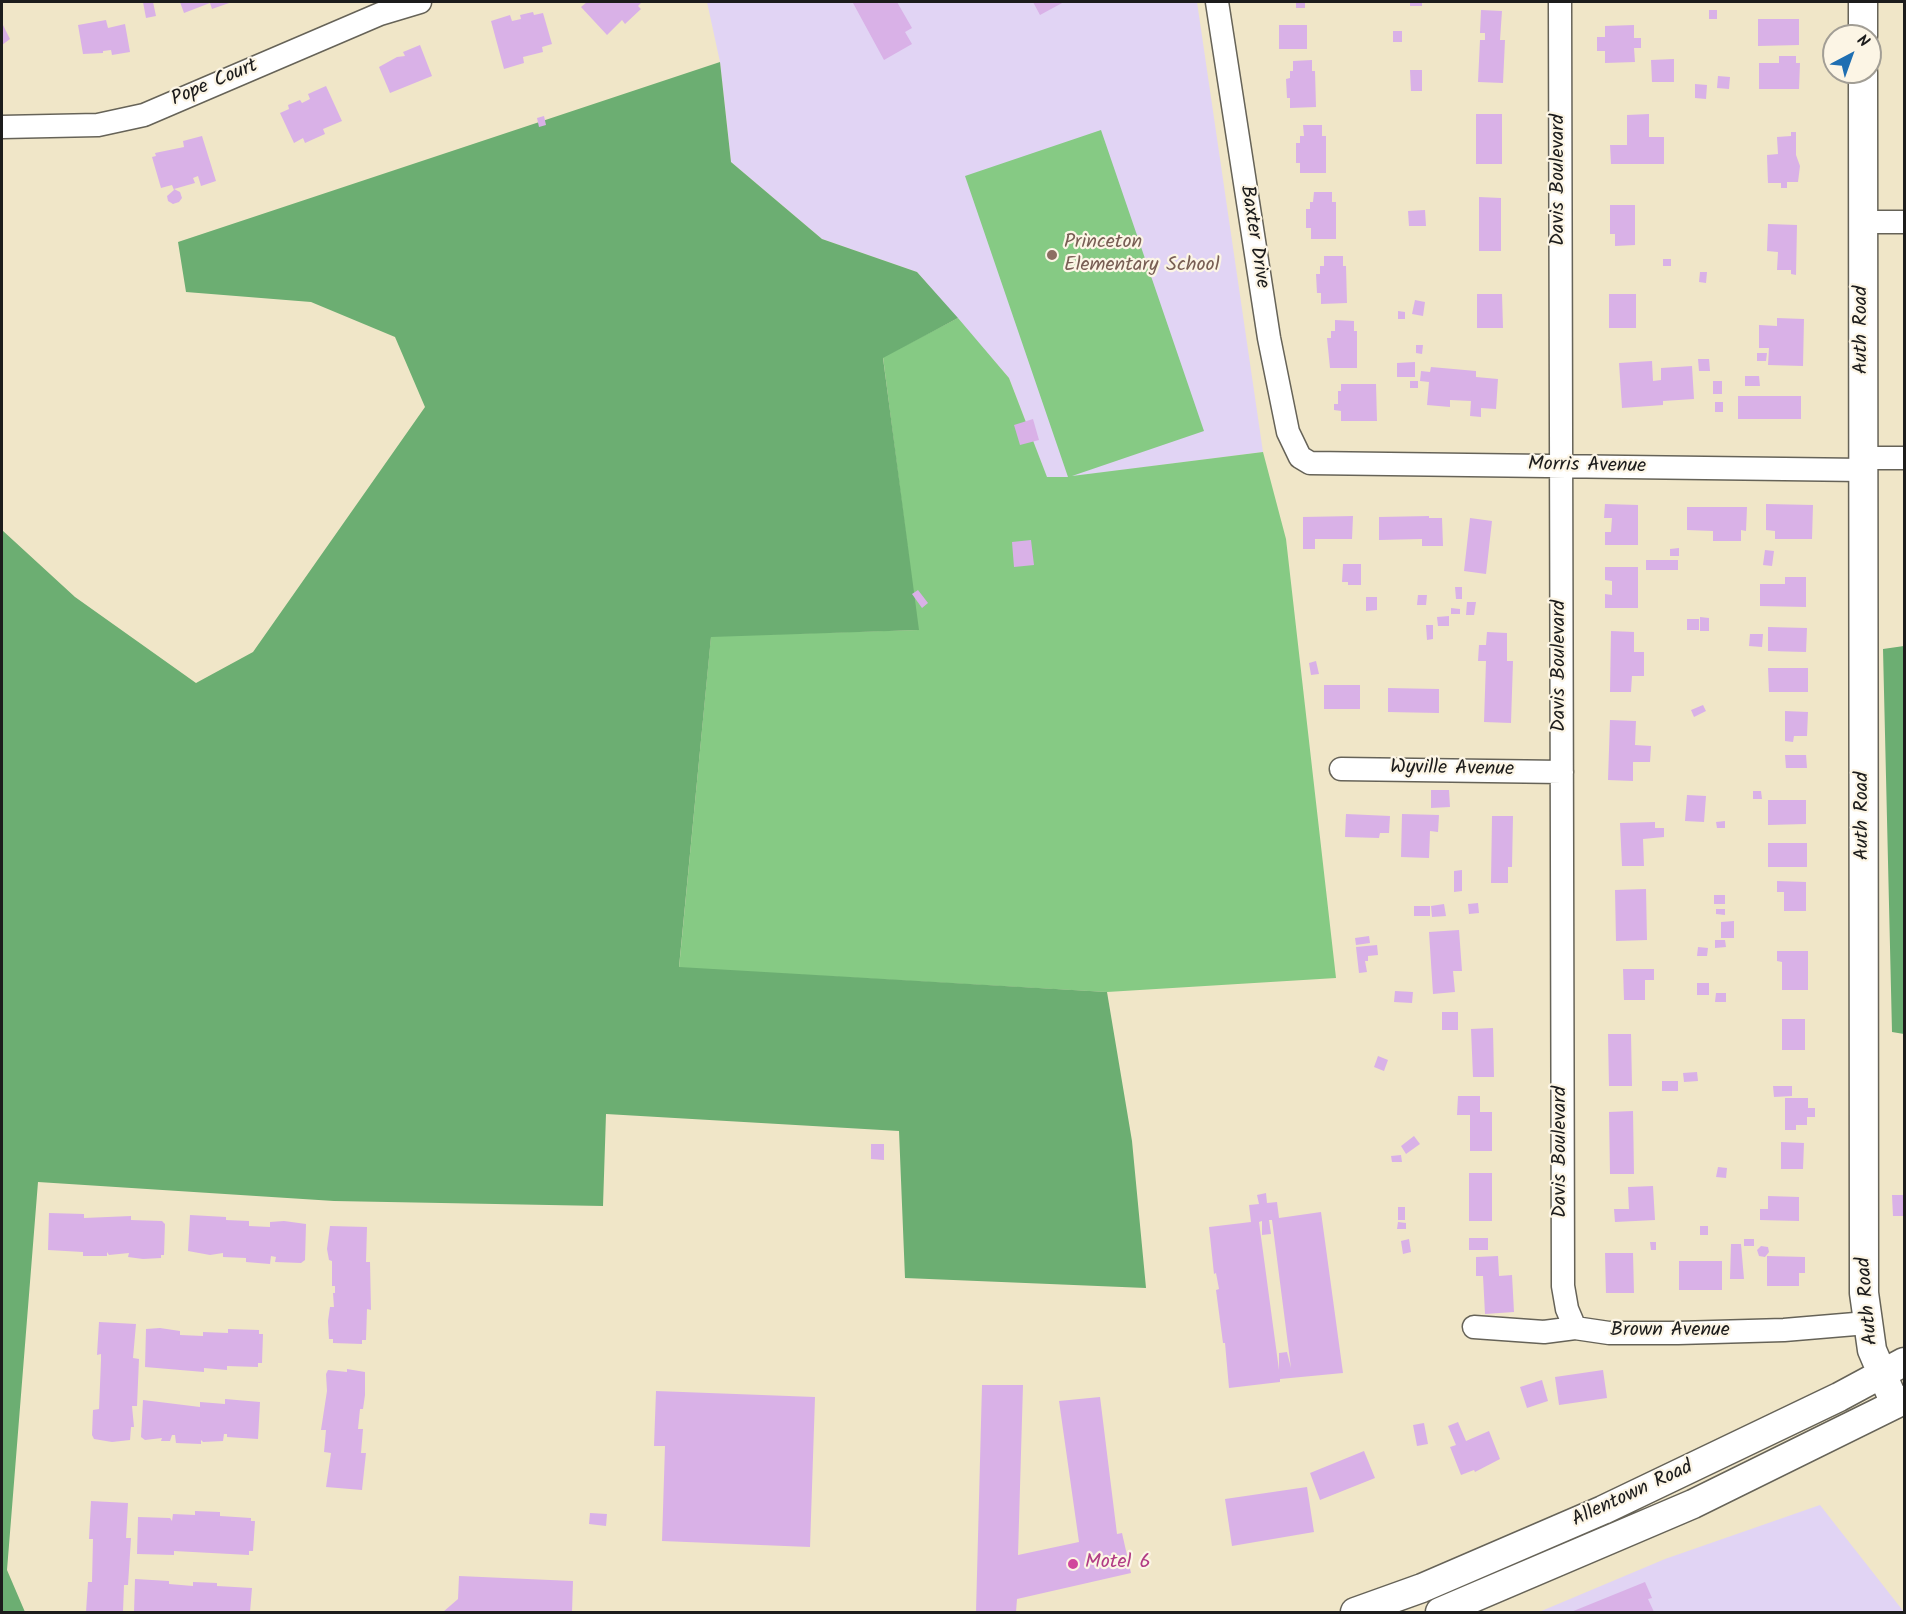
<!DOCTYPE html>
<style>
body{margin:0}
#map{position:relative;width:1906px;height:1614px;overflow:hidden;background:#f0e6c8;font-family:Kalam,sans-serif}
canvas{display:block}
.frame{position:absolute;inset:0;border:3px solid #1c1c1c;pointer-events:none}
.north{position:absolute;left:1822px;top:24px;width:60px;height:60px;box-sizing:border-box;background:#fcf5e5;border:2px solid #a29e95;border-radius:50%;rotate:41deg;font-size:16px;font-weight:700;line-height:24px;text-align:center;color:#1c1c1c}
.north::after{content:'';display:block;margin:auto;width:21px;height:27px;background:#1f6fb2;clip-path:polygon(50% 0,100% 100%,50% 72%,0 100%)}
</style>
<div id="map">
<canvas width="1906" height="1614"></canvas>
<div class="frame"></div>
<div class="north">N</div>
</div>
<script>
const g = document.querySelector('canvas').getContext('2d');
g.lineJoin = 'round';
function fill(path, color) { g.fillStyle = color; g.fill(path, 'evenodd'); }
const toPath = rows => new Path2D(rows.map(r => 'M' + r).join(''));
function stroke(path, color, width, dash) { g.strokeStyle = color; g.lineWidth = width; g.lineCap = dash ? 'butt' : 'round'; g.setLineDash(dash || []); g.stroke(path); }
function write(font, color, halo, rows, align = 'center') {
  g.font = font + ' Kalam,sans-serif'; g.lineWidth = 4.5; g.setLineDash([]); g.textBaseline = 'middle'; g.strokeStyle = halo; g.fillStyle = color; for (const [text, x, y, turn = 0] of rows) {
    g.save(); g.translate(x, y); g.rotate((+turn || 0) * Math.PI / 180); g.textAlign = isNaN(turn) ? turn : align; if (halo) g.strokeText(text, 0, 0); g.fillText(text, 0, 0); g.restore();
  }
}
fill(toPath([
 [707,2,1197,2,1263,452,1068,477,1047,478,1009,378,917,272,822,239,731,162,720,62],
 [1820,1505,1904,1612,1539,1612,1665,1559]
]), '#e1d4f4');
fill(toPath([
 [1101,130,1204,431,1072,476,1263,452,1286,539,1336,978,1107,992,679,968,711,636,918,630,883,357,958,318,1009,378,1047,477,1068,477,965,176]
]), '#86ca84');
fill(toPath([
 [720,62,731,162,822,239,917,272,958,318,883,358,919,630,711,637,679,967,1107,992,1132,1141,1146,1288,905,1278,899,1131,606,1114,603,1206,334,1201,38,1182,7,1570,25,1612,2,1612,2,530,75,597,196,683,253,652,425,407,395,337,311,302,186,292,178,242],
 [1904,646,1904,1034,1892,1032,1883,649]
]), '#6cae72');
fill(toPath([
 [143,2,153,2,156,16,146,18],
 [180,2,232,2,212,9,210,3,184,13],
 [587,2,642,2,638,6,641,9,625,24,622,20,607,35,581,7],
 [855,2,897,2,912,28,905,32,912,44,884,60,853,3],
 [1033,2,1064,2,1040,15],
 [1296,2,1305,2,1305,8,1296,8],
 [1410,2,1422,2,1422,6,1410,6],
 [1481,10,1502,11,1500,40,1505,40,1503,83,1478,82,1480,40,1485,40,1485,33,1480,33],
 [1709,10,1717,10,1717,19,1709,19],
 [533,12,534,15,543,13,552,44,542,47,543,52,523,57,524,63,504,69,491,21,510,15,512,21,521,19,520,15],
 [1758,19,1799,19,1799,45,1758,46],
 [106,20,108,28,125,24,130,52,112,55,111,50,103,51,103,53,83,54,78,25],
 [2,23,10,39,2,45],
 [1279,25,1307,25,1307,49,1279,49],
 [1634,25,1634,38,1641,38,1641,48,1634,48,1635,62,1605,63,1605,51,1597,51,1597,37,1605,37,1605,26],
 [1393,31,1402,31,1402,42,1393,42],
 [420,45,432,76,390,93,379,67,397,57,405,56,403,52],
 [1779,56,1796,56,1796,63,1800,63,1799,89,1759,89,1759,63,1779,63],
 [1674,59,1674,82,1652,82,1651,60],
 [1312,60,1312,71,1315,71,1316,107,1290,108,1290,98,1287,98,1286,79,1290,78,1290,71,1293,71,1293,61],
 [1410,70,1422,70,1422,91,1411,91],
 [1718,76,1730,77,1729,89,1717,88],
 [1695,84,1707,85,1706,99,1695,98],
 [326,86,342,121,323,129,325,134,305,143,303,138,294,143,280,113,289,109,288,105,300,100,302,103,310,99,308,94],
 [1476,114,1502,114,1502,164,1476,164],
 [1649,114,1649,137,1664,137,1664,164,1611,164,1610,145,1627,145,1627,115],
 [544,116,546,125,539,127,537,118],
 [1303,125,1322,125,1322,136,1326,136,1326,173,1300,173,1300,163,1296,163,1296,143,1300,143,1300,136,1304,136],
 [1791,132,1796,132,1796,155,1800,166,1798,182,1787,182,1787,188,1781,188,1781,183,1768,183,1767,155,1778,154,1777,137,1791,136],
 [202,136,216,181,201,186,198,176,193,178,195,183,174,189,180,192,182,198,179,202,173,204,168,201,167,196,174,190,172,185,161,188,152,157,156,156,155,153,184,147,183,141],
 [1314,192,1332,192,1332,202,1336,202,1336,239,1311,239,1311,228,1306,228,1306,209,1310,209,1310,202,1313,202],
 [1479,197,1501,198,1501,251,1479,251],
 [1610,205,1635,205,1635,245,1615,246,1615,234,1610,234],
 [1425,210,1426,226,1409,226,1408,211],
 [1768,224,1797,225,1796,275,1791,274,1791,270,1777,270,1778,252,1767,251],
 [1324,256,1343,256,1343,266,1346,266,1347,303,1321,304,1321,293,1317,293,1316,274,1320,274,1320,266,1324,266],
 [1663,259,1671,259,1671,266,1663,266],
 [1700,272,1707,272,1706,283,1699,282],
 [1477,294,1502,294,1503,328,1477,328],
 [1609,294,1636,294,1636,328,1609,328],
 [1415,300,1425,302,1423,316,1412,314],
 [1398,311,1405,312,1405,319,1398,319],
 [1777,318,1804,319,1803,366,1768,365,1769,348,1759,348,1759,325,1777,326],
 [1335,320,1354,321,1354,331,1357,331,1357,368,1330,368,1327,338,1331,338,1331,331,1335,331],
 [1416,345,1423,345,1422,354,1416,353],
 [1757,353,1767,353,1766,361,1757,361],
 [1698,359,1709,359,1710,371,1699,371],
 [1652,361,1653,381,1661,380,1661,368,1692,366,1694,399,1663,401,1663,405,1622,408,1619,363],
 [1415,362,1415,377,1397,377,1397,363],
 [1431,367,1476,371,1476,377,1498,379,1496,409,1481,408,1481,417,1470,416,1471,401,1450,400,1450,407,1427,405,1429,382,1420,381,1421,371,1430,372],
 [1745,376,1759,376,1760,386,1745,386],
 [1410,381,1418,381,1418,388,1410,388],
 [1713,381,1722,381,1722,394,1713,394],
 [1341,384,1376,384,1377,421,1341,421,1341,411,1334,410,1334,404,1338,404,1338,391,1341,391],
 [1738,396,1801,396,1801,419,1738,419],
 [1715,402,1723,402,1723,412,1715,412],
 [1033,419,1039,440,1020,445,1014,425],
 [1605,504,1638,505,1638,545,1605,545,1605,532,1611,532,1612,518,1604,518],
 [1766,504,1813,505,1812,539,1775,539,1775,531,1766,530],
 [1687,507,1747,507,1746,531,1741,530,1741,541,1713,541,1713,531,1687,530],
 [1353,516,1352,539,1315,539,1315,549,1303,549,1303,517],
 [1429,516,1429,518,1442,518,1443,546,1422,546,1422,539,1379,540,1379,517],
 [1470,518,1492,521,1486,574,1464,571],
 [1031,540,1034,565,1014,567,1012,542],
 [1679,548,1679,556,1670,556,1670,549],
 [1765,550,1774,551,1772,566,1763,565],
 [1646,560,1678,560,1678,570,1646,570],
 [1343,564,1361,564,1361,585,1348,585,1348,582,1342,582],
 [1605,567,1638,567,1638,608,1605,608,1605,594,1612,595,1612,581,1605,580],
 [1785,577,1806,577,1806,607,1760,606,1760,584,1785,584],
 [1455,587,1462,587,1462,599,1456,599],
 [918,590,928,603,922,608,912,594],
 [1418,595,1427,595,1426,605,1417,605],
 [1366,597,1377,597,1377,610,1366,611],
 [1467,602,1476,602,1474,615,1466,615],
 [1451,608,1460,609,1460,614,1451,614],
 [1449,616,1449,626,1438,626,1437,617],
 [1700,617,1709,618,1709,631,1700,631],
 [1687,619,1699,619,1699,630,1687,630],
 [1426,625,1433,625,1433,639,1427,640],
 [1768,627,1807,628,1806,652,1768,651],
 [1611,631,1634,632,1634,652,1644,652,1644,676,1632,676,1631,692,1610,692],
 [1487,632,1507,633,1507,661,1513,661,1511,723,1484,722,1486,661,1478,661,1479,645,1486,645],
 [1750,634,1763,634,1762,647,1749,646],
 [1316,661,1319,674,1311,675,1309,663],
 [1768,668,1808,668,1808,692,1769,692],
 [1324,685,1360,685,1360,709,1324,709],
 [1388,688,1439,689,1439,713,1388,712],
 [1703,705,1706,711,1694,717,1691,710],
 [1785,711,1808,712,1807,736,1794,736,1793,742,1785,741],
 [1610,720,1636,721,1635,745,1651,746,1650,762,1633,762,1633,781,1608,780],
 [1785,755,1806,755,1807,768,1786,768],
 [1431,790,1449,790,1450,807,1431,808],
 [1753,791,1761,791,1762,799,1753,799],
 [1687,795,1706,796,1704,822,1685,821],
 [1768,800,1806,800,1806,824,1768,825],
 [1346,814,1390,816,1389,833,1380,833,1379,838,1345,837],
 [1402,814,1439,815,1438,832,1430,831,1429,858,1401,857],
 [1492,816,1513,816,1512,867,1508,867,1508,883,1491,883],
 [1725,821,1725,828,1717,828,1716,822],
 [1655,822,1655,828,1664,828,1664,837,1643,839,1644,866,1622,866,1620,823],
 [1768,843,1807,843,1807,867,1768,867],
 [1462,870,1462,891,1454,892,1454,871],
 [1777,881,1806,882,1806,911,1784,911,1784,892,1777,892],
 [1646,889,1647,940,1616,941,1615,890],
 [1714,895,1725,895,1725,904,1714,904],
 [1478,903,1479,913,1469,914,1468,904],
 [1444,904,1446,916,1432,917,1431,906],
 [1414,906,1430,906,1430,916,1414,916],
 [1716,909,1725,909,1725,915,1716,914],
 [1734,921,1734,938,1721,938,1721,922],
 [1459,930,1462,971,1453,971,1455,992,1433,994,1429,932],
 [1369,936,1370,943,1356,945,1355,938],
 [1715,940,1725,940,1726,947,1715,948],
 [1377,945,1378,955,1368,956,1368,961,1365,961,1367,972,1359,973,1356,947],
 [1698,947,1708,948,1707,956,1697,956],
 [1777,951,1808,951,1808,990,1782,990,1782,962,1777,961],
 [1623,969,1654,969,1654,980,1645,980,1645,1000,1624,1000],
 [1697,983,1709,983,1709,995,1697,995],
 [1395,991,1413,992,1412,1003,1394,1002],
 [1716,993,1726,993,1726,1002,1715,1002],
 [1442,1012,1458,1012,1458,1030,1442,1030],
 [1782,1019,1805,1019,1805,1050,1782,1050],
 [1493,1028,1494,1077,1473,1077,1471,1029],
 [1608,1034,1631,1034,1632,1086,1609,1086],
 [1378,1056,1388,1060,1384,1071,1374,1067],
 [1697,1072,1698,1081,1684,1082,1683,1073],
 [1662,1081,1678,1081,1678,1091,1662,1091],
 [1773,1086,1792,1086,1792,1096,1774,1097],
 [1458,1096,1480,1096,1480,1112,1492,1112,1492,1151,1470,1151,1470,1115,1457,1115],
 [1785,1098,1808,1098,1808,1108,1815,1108,1815,1117,1807,1117,1807,1125,1796,1125,1796,1130,1785,1130],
 [1633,1111,1634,1174,1610,1174,1609,1112],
 [1414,1136,1420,1144,1406,1154,1401,1146],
 [1781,1142,1804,1143,1803,1169,1781,1169],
 [871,1144,884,1144,884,1160,871,1159],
 [1401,1155,1402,1162,1392,1162,1391,1156],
 [1718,1167,1727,1168,1726,1178,1716,1177],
 [1469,1173,1492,1173,1492,1221,1469,1221],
 [1653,1186,1655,1220,1615,1222,1614,1209,1629,1209,1628,1187],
 [1266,1193,1267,1203,1277,1202,1279,1218,1321,1212,1343,1373,1280,1379,1280,1382,1229,1388,1225,1343,1223,1343,1216,1290,1219,1289,1216,1273,1214,1274,1209,1227,1251,1222,1249,1205,1259,1204,1257,1195],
 [1269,1220,1272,1220,1291,1368,1287,1352,1279,1353,1279,1370,1259,1222,1262,1221,1262,1235,1271,1234],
 [1892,1195,1904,1195,1904,1216,1893,1216],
 [1768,1196,1799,1197,1799,1221,1760,1220,1760,1209,1768,1209],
 [1398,1207,1405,1207,1405,1220,1398,1220],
 [49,1213,84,1214,84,1218,131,1216,131,1220,162,1221,165,1224,164,1255,161,1255,161,1258,143,1259,128,1257,129,1253,109,1255,107,1252,107,1256,83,1256,83,1252,48,1250],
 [190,1215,226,1217,226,1220,249,1221,249,1226,270,1227,270,1222,284,1221,306,1224,305,1260,301,1263,275,1262,276,1257,271,1256,270,1264,246,1262,246,1258,223,1257,223,1253,210,1255,188,1251],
 [1398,1222,1406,1223,1406,1229,1397,1229],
 [330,1226,367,1227,366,1262,370,1262,371,1310,367,1309,366,1340,362,1340,362,1344,333,1343,333,1339,329,1339,328,1321,330,1307,334,1307,333,1293,335,1293,335,1286,332,1286,332,1261,329,1260,327,1249],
 [1700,1226,1708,1226,1708,1235,1700,1235],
 [1469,1238,1488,1238,1488,1250,1469,1250],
 [1409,1239,1411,1252,1403,1254,1401,1241],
 [1744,1239,1754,1239,1754,1246,1744,1246],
 [1650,1242,1656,1242,1656,1250,1651,1250],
 [1731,1244,1741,1244,1744,1279,1730,1279],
 [1761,1246,1768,1247,1769,1252,1765,1257,1759,1256,1757,1250],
 [1605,1253,1633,1253,1634,1293,1606,1293],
 [1498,1256,1499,1276,1512,1275,1514,1312,1485,1314,1483,1276,1476,1276,1476,1257],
 [1767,1256,1805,1257,1805,1273,1799,1273,1799,1286,1767,1286],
 [1679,1261,1722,1261,1722,1290,1679,1290],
 [99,1322,136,1324,133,1358,139,1359,137,1406,132,1406,134,1427,131,1427,130,1440,112,1442,94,1439,92,1435,93,1410,99,1409,101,1360,101,1354,97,1355],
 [160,1328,180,1331,180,1335,203,1336,203,1332,228,1333,228,1329,259,1330,259,1334,263,1334,262,1363,258,1363,258,1367,227,1366,227,1370,204,1368,204,1372,145,1367,146,1329],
 [347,1369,365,1372,365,1395,363,1409,360,1409,358,1429,363,1429,361,1453,366,1453,362,1490,326,1487,331,1453,324,1452,326,1430,321,1430,327,1391,326,1374,328,1370,347,1372],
 [1603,1370,1607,1398,1559,1405,1555,1377],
 [1542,1380,1548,1401,1527,1408,1520,1387],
 [982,1385,1023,1385,1018,1555,1079,1542,1059,1401,1100,1397,1117,1534,1122,1533,1131,1573,1017,1599,1016,1612,976,1612],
 [656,1391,815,1397,810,1547,662,1541,665,1446,654,1446],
 [225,1399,260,1402,258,1439,227,1437,227,1434,224,1434,223,1441,203,1442,201,1440,201,1444,176,1443,175,1435,172,1435,170,1441,161,1441,162,1438,145,1440,141,1437,143,1400,200,1407,200,1402,225,1404],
 [1458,1422,1466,1441,1489,1431,1500,1459,1475,1472,1474,1470,1461,1475,1450,1447,1456,1445,1448,1426],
 [1424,1423,1428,1444,1417,1446,1413,1425],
 [1364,1451,1375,1478,1320,1500,1310,1473],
 [1307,1487,1314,1532,1232,1546,1225,1499],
 [91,1501,128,1503,126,1538,131,1538,128,1585,124,1585,123,1612,86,1612,88,1582,92,1582,93,1539,89,1539],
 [195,1511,220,1512,220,1516,251,1518,251,1521,255,1521,253,1551,249,1551,249,1555,174,1551,174,1555,137,1554,138,1517,170,1518,172,1521,173,1514,195,1515],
 [590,1513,607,1514,606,1526,589,1524],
 [459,1576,573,1581,572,1612,443,1612,458,1599],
 [135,1579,169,1581,169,1584,193,1586,193,1582,217,1583,217,1586,252,1588,250,1612,134,1612],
 [1645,1582,1652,1598,1648,1599,1654,1612,1571,1612]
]), '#d9b1e7');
const minor = toPath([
 [1217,2,1269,338,1288,432,1300,457,1310,463,1863,470],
 [1560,2,1563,1286,1567,1309,1575,1328],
 [2,127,98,125,144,115,380,14,420,2],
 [1863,222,1904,222],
 [1863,458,1904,458],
 [1341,769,1562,772],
 [1474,1327,1544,1332,1575,1328,1609,1333,1678,1333,1784,1330,1867,1323]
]);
const major = toPath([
 [1863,2,1863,36],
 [1863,72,1864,1293,1872,1350,1895,1404],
 [1355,1612,1422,1588,1603,1510,1839,1397,1904,1362],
 [1440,1612,1693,1504,1904,1400]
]);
stroke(minor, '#666358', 25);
stroke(major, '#666358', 31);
stroke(minor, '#fff', 22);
stroke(major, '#fff', 28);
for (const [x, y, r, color] of [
 [1052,255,6,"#8d6e63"],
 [1073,1564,6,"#d1479c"]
]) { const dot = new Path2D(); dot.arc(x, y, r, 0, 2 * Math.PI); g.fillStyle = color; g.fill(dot); stroke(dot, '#fcf5e5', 2); }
write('20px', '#1c1c1c', '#fcf5e5', [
 ["Pope Court",215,84,-23],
 ["Davis Boulevard",1560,180,-90],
 ["Baxter Drive",1253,237,81],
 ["Auth Road",1863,330,-90],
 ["Morris Avenue",1587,467,1],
 ["Davis Boulevard",1561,666,-90],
 ["Wyville Avenue",1452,770,1],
 ["Auth Road",1864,816,-90],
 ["Davis Boulevard",1562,1152,-90],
 ["Auth Road",1869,1301,-95],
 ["Brown Avenue",1670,1332],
 ["Allentown Road",1633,1495,-25]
]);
write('20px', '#785e54', '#fcf5e5', [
 ["Princeton",1064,244],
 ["Elementary School",1064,267]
], 'left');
write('20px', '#b23c85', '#fcf5e5', [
 ["Motel 6",1085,1564]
], 'left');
</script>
